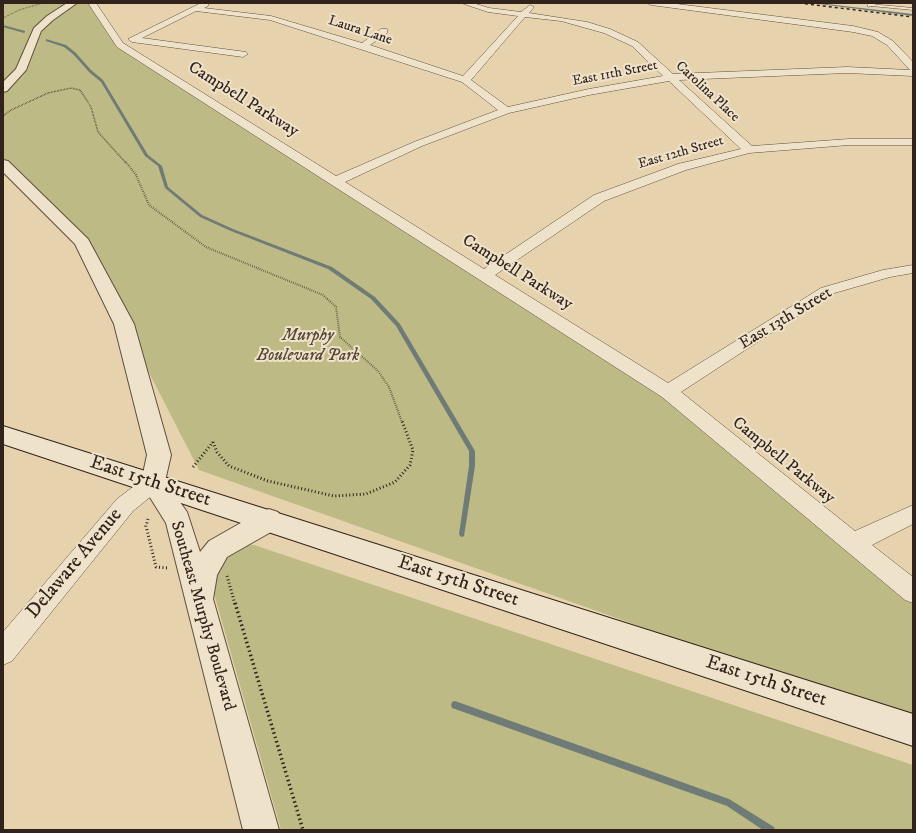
<!DOCTYPE html>
<style>
body{margin:0}
#map{position:relative;width:916px;height:833px;overflow:hidden;background:#e6d3ae;font-family:"IM FELL DW Pica",serif}
canvas{display:block}
.frame{position:absolute;inset:0;border:4px solid #31231b;pointer-events:none}
</style>
<div id="map">
<canvas width="916" height="833"></canvas>
<div class="frame"></div>
</div>
<script>
const g = document.querySelector('canvas').getContext('2d');
g.lineJoin = 'round';
function fill(path, color) { g.fillStyle = color; g.fill(path, 'evenodd'); }
const toPath = rows => new Path2D(rows.map(r => 'M' + r).join(''));
function stroke(path, color, width, dash) { g.strokeStyle = color; g.lineWidth = width; g.lineCap = dash ? 'butt' : 'round'; g.setLineDash(dash || []); g.stroke(path); }
function write(font, color, halo, rows, align = 'center') {
  g.font = font + ' "IM FELL DW Pica",serif'; g.lineWidth = 4; g.setLineDash([]); g.textBaseline = 'middle'; g.strokeStyle = halo; g.fillStyle = color; for (const [text, x, y, turn = 0] of rows) {
    g.save(); g.translate(x, y); g.rotate((+turn || 0) * Math.PI / 180); g.textAlign = isNaN(turn) ? turn : align; if (halo) g.strokeText(text, 0, 0); g.fillText(text, 0, 0); g.restore();
  }
}
fill(toPath([
 [3,3,92,3,120,45,668,392,913,592,913,723,199,470,82,242,3,164],
 [244,544,254,545,913,765,913,830,281,830,211,583,218,561]
]), '#bdba85');
fill(toPath([
 [811,3,818,3,913,14,913,16,811,3],
 [3,25,25,31,25,32,24,33,3,27,3,25],
 [46,39,66,45,76,53,91,70,103,80,148,155,162,166,168,187,202,215,233,229,332,267,375,297,400,324,475,451,475,466,464,536,462,537,460,536,459,534,469,466,469,451,396,326,371,299,328,269,231,231,200,217,165,188,158,166,145,156,101,82,89,72,74,55,64,47,46,41,46,39],
 [455,701,729,799,774,827,775,830,763,830,727,806,455,709,452,708,451,705,452,702,455,701]
]), '#6f7b76');
const service = toPath([
 [870,4,913,8,913,10,871,6,870,4]
]);
const minor = toPath([
 [88,3,96,3,123,43,336,176,414,142,498,110,462,82,270,20,196,11,142,38,246,52,248,54,243,57,132,42,128,39,201,3,208,3,208,6,204,8,271,16,362,43,381,29,387,29,387,33,370,45,463,76,518,16,488,12,461,3,473,3,489,8,521,12,530,5,534,7,529,13,587,22,610,29,638,42,673,74,847,67,910,70,887,45,872,36,853,32,651,5,647,3,669,3,853,26,878,32,893,41,913,62,913,76,847,73,679,80,752,146,849,139,913,139,913,145,849,145,749,153,686,170,604,201,495,275,668,383,821,288,883,270,913,265,913,273,890,277,831,294,681,392,855,531,913,505,913,524,872,545,913,577,913,603,905,600,662,397,117,47,88,3],
 [525,17,561,21,604,33,632,46,663,76,589,89,508,107,471,80,525,17],
 [669,81,741,149,678,164,594,195,484,269,345,182,422,146,509,113,589,95,669,81],
 [867,3,875,3,875,5,868,7,867,3],
 [153,474,160,477,163,483,160,489,133,511,12,661,3,665,3,632,117,499,146,477,153,474]
]);
const tertiary = toPath([
 [67,3,77,3,53,20,41,31,26,70,7,91,3,92,3,82,16,69,34,28,47,16,67,3],
 [3,160,8,161,88,239,134,324,171,455,165,481,187,512,200,552,209,541,260,512,269,509,278,512,282,520,278,528,227,557,217,575,213,599,279,830,243,830,166,523,141,483,147,455,114,324,75,244,3,172,3,160]
]);
const secondary = toPath([
 [3,426,913,714,913,746,3,444,3,426]
]);
stroke(service, '#5e4f40', 1);
stroke(minor, '#5e4f40', 1);
stroke(tertiary, '#5e4f40', 2);
stroke(secondary, '#31231b', 2);
stroke(toPath([
 [3,18,19,10,43,3]
]), '#31231b', 1, [0.5, 1]);
stroke(toPath([
 [3,116,11,110,48,93,71,88,80,90,91,107,98,132,126,163]
]), '#31231b', 1.5, [0.5, 1]);
stroke(toPath([
 [126,162,136,175,149,205,206,247,323,295,336,307,340,337,378,371,389,387,402,422]
]), '#31231b', 2, [0.5, 1.5]);
stroke(toPath([
 [213,442,217,452,229,466,268,481,334,496,366,494,395,482,410,465,413,450,402,421],
 [193,467,213,442],
 [148,519,146,526,156,567,168,568],
 [227,576,235,604]
]), '#31231b', 3, [1, 2.5]);
stroke(toPath([
 [235,603,303,830]
]), '#31231b', 3.5, [1.5, 3]);
fill(service, '#efe2ca');
fill(minor, '#efe2ca');
fill(tertiary, '#efe2ca');
fill(secondary, '#efe2ca');
stroke(toPath([
 [799,3,913,17]
]), '#31231b', 1.5, [3, 3]);
write('14px', '#31231b', '#efe2ca', [
 ["Laura Lane",360,31,18],
 ["East 11th Street",615,74,-11],
 ["Carolina Place",707,92,43],
 ["East 12th Street",681,153,-16]
]);
write('17px', '#31231b', '#efe2ca', [
 ["Campbell Parkway",243,100,32],
 ["Campbell Parkway",517,273,32],
 ["East 13th Street",786,319,-31],
 ["Campbell Parkway",783,461,39],
 ["Southeast Murphy Boulevard",202,616,74]
]);
write('italic 17px', '#544936', '#efe2ca', [
 ["Murphy",308,336],
 ["Boulevard Park",308,356]
]);
write('20px', '#31231b', '#efe2ca', [
 ["East 15th Street",150,482,18],
 ["Delaware Avenue",75,564,-50],
 ["East 15th Street",458,582,18],
 ["East 15th Street",766,682,18]
]);
</script>
